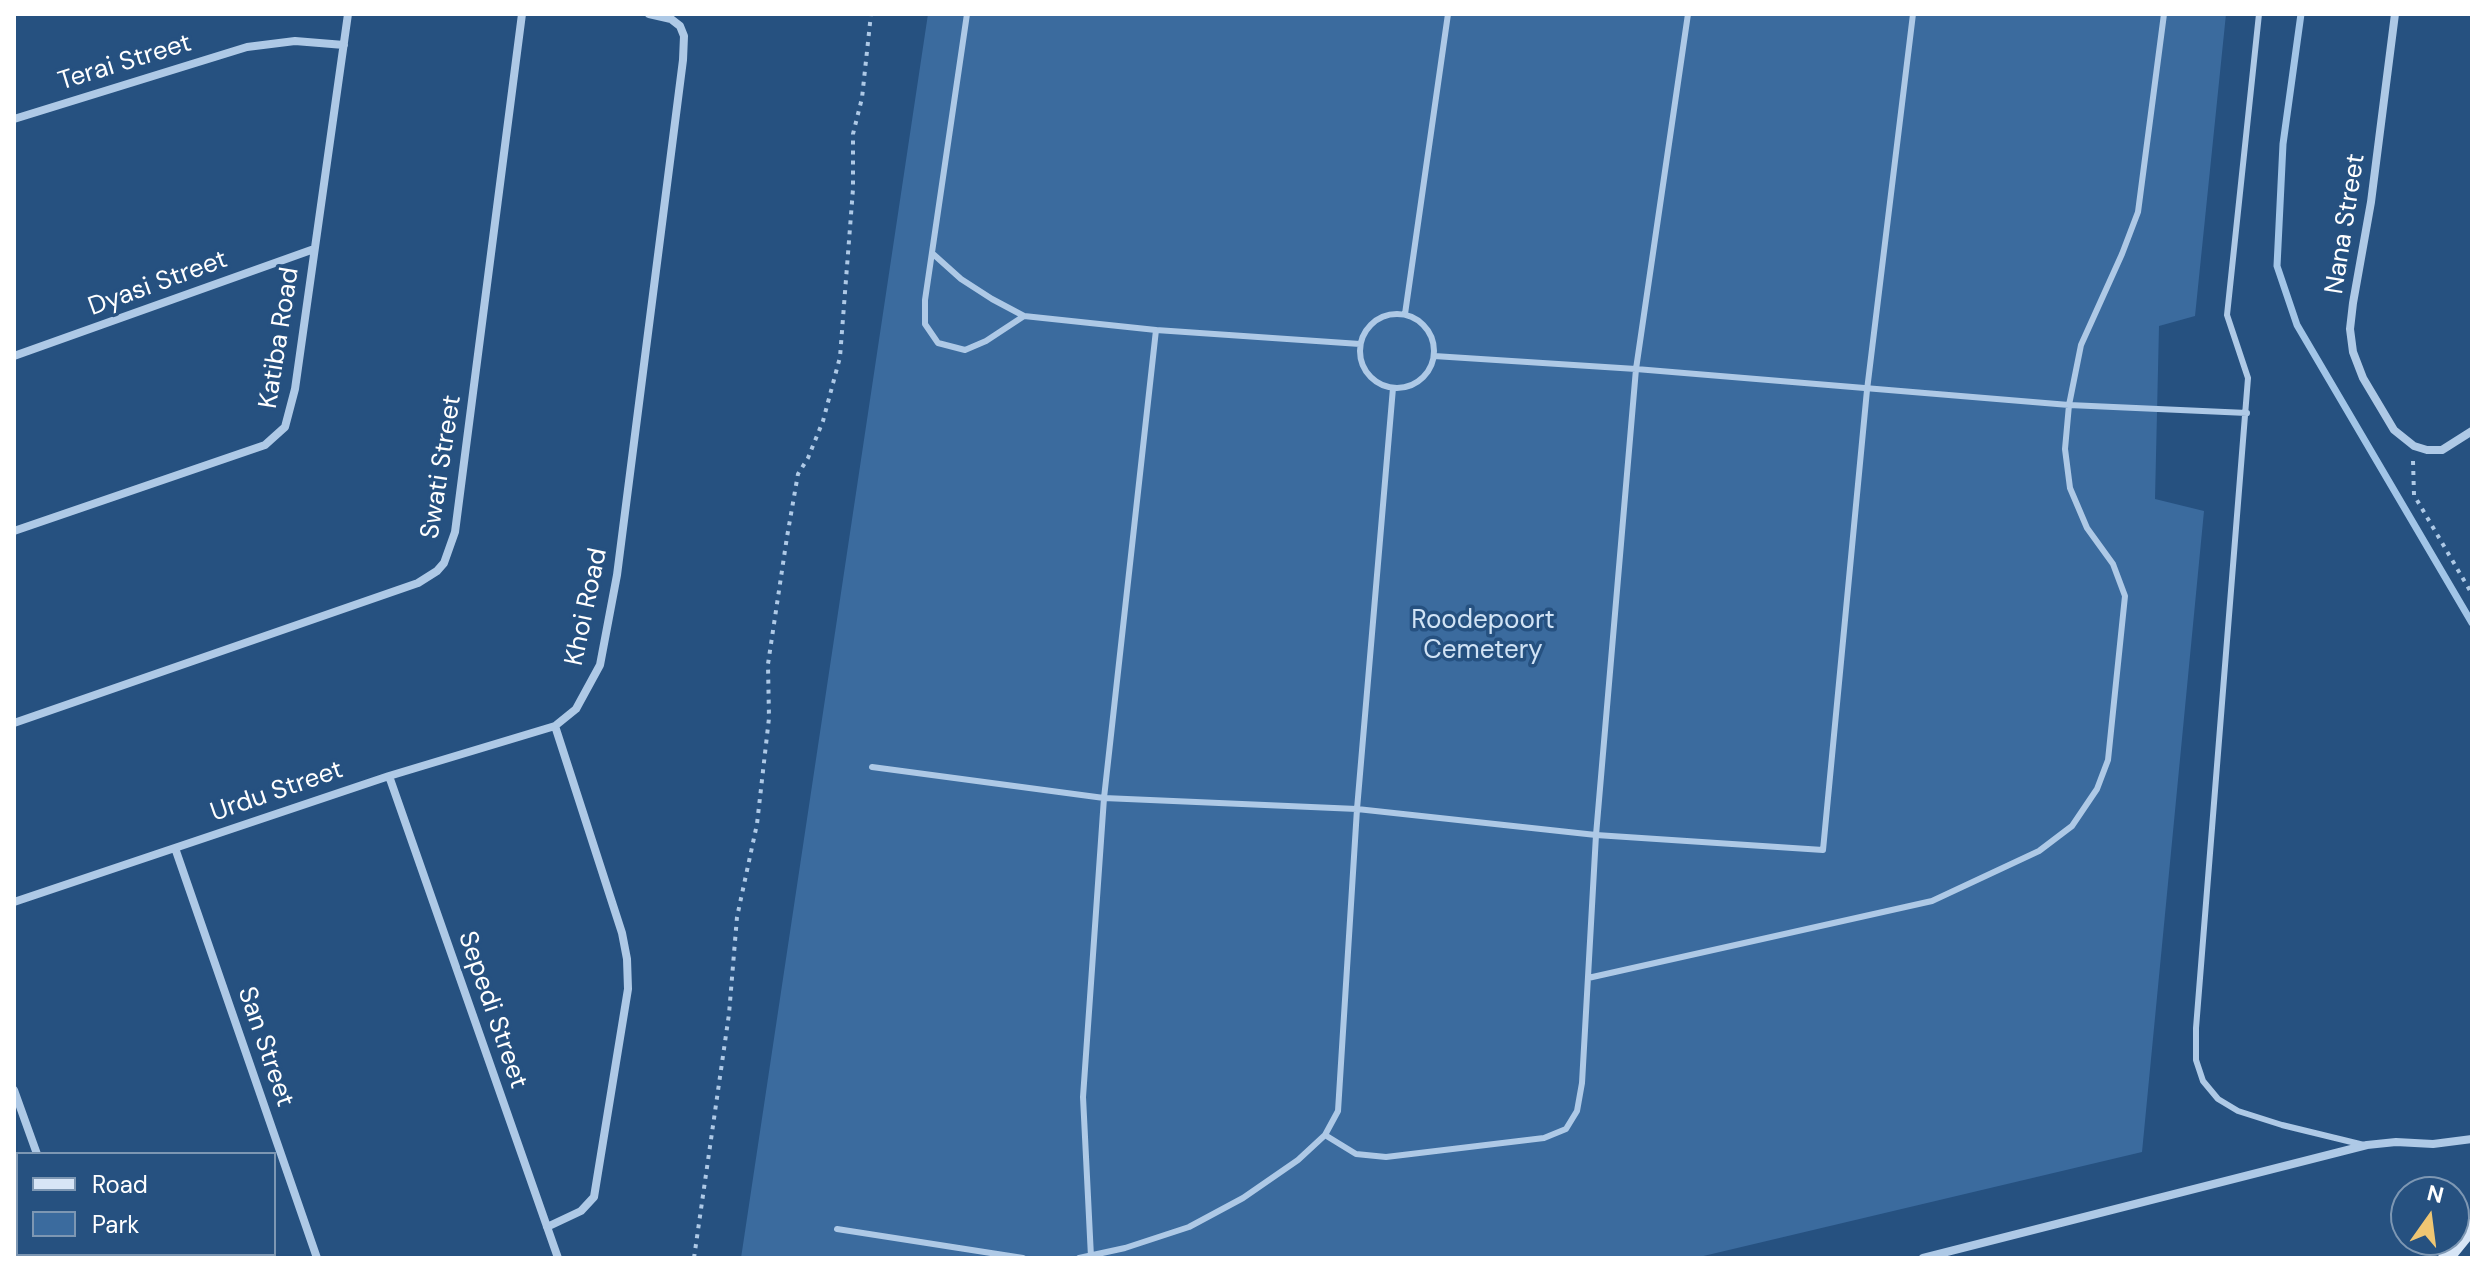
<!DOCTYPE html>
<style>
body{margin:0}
#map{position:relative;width:2486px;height:1272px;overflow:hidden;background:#265180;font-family:"DM Sans",sans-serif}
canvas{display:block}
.frame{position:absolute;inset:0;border:16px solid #fff;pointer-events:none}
.legend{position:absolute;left:16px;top:1152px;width:260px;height:104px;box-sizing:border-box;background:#265180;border:2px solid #7d97b3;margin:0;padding:10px 14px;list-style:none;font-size:24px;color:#fff}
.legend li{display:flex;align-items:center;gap:16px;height:40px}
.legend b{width:40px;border:2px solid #7d97b3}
.north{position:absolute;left:2390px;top:1176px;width:80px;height:80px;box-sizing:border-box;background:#265180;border:2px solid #7d97b3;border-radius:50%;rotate:14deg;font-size:22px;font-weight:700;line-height:32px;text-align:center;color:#fff}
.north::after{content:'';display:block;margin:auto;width:28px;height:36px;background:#efc673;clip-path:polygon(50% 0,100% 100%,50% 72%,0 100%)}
</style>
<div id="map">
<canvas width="2486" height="1272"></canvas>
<div class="frame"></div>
<ul class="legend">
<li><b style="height:10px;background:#d7e5f6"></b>Road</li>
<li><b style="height:22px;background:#3b6b9e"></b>Park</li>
</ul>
<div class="north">N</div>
</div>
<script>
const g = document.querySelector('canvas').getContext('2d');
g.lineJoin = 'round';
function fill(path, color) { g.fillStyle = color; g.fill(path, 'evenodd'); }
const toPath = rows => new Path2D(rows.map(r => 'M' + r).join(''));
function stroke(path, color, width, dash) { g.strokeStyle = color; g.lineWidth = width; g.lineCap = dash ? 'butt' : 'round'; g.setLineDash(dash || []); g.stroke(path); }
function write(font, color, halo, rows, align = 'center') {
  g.font = font + ' "DM Sans",sans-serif'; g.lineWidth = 7; g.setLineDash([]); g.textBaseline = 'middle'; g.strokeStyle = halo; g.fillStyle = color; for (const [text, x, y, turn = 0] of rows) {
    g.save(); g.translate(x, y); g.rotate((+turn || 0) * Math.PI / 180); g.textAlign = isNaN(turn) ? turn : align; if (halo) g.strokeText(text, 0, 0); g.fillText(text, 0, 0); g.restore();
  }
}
fill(toPath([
 [928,14,2226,14,2195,316,2159,326,2155,499,2204,511,2142,1152,1695,1258,741,1258]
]), '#3b6b9e');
stroke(toPath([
 [2301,14,2283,144,2277,266,2297,325,2472,623]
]), '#a2c5e7', 7);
stroke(toPath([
 [2413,461,2414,495,2472,594],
 [694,1258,729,1014,737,917,757,824,769,718,768,664,787,537,798,474,808,458,823,421,840,357,853,189,853,134,862,98,871,14]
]), '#aec9e6', 4, [4, 6]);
stroke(toPath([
 [967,14,925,300,925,324,938,343,965,350,986,341,1024,316],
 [2259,14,2227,315,2248,378,2196,1028,2196,1060,2203,1081,2218,1099,2238,1111,2282,1125,2364,1145],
 [932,253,961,279,992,299,1024,316,1156,330,1360,344],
 '1360 351a37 37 0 1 1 74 0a37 37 0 1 1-74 0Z',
 [1405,314,1448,14],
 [1434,356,1636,369,2069,405,2247,413],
 [872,767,1104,798,1357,809,1596,835,1823,850,1867,390,1913,14],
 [1588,978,1932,901,2039,851,2072,826,2097,789,2108,760,2125,596,2113,564,2087,528,2070,488,2065,449,2069,405,2081,345,2122,254,2138,212,2164,14],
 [1325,1135,1356,1154,1386,1157,1544,1138,1566,1129,1577,1111,1582,1083,1596,835,1636,369,1688,14],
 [837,1229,1023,1258],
 [1091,1257,1083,1097,1104,798,1156,330],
 [1079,1258,1125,1248,1189,1227,1243,1198,1298,1160,1325,1135,1338,1111,1357,809,1393,388]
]), '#aec9e6', 6);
stroke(toPath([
 [2395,14,2371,202,2353,303,2350,329,2353,352,2363,378,2394,430,2414,446,2427,450,2442,450,2472,431],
 [14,119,247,47,295,41,344,45],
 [14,356,314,249],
 [14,531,265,445,285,427,295,389,348,14],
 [14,723,418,583,437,571,444,563,455,532,522,14],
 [389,776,558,1258],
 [175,848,317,1258],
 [14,902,389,776,555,726,576,709,600,665,617,575,683,60,684,36,680,26,671,19,649,14],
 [14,1090,37,1154],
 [547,1227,581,1211,594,1197,628,989,627,959,622,933,555,726],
 [72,1254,73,1258],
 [1923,1258,2367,1145,2396,1142,2433,1144,2472,1139]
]), '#aec9e6', 8);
stroke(toPath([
 [2446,1258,2472,1226]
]), '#d7e5f6', 16);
write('26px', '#fff', '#265180', [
 ["Terai Street",125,63,-17],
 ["Nana Street",2346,224,-81],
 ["Dyasi Street",158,284,-20],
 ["Katiba Road",280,338,-81],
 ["Swati Street",442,467,-81],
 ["Khoi Road",587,607,-78],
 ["Urdu Street",277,792,-19],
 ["Sepedi Street",492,1010,71],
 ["San Street",265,1047,71]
]);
write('26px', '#d1e3f5', '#265180', [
 ["Roodepoort",1483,621],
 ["Cemetery",1483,651]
]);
</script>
